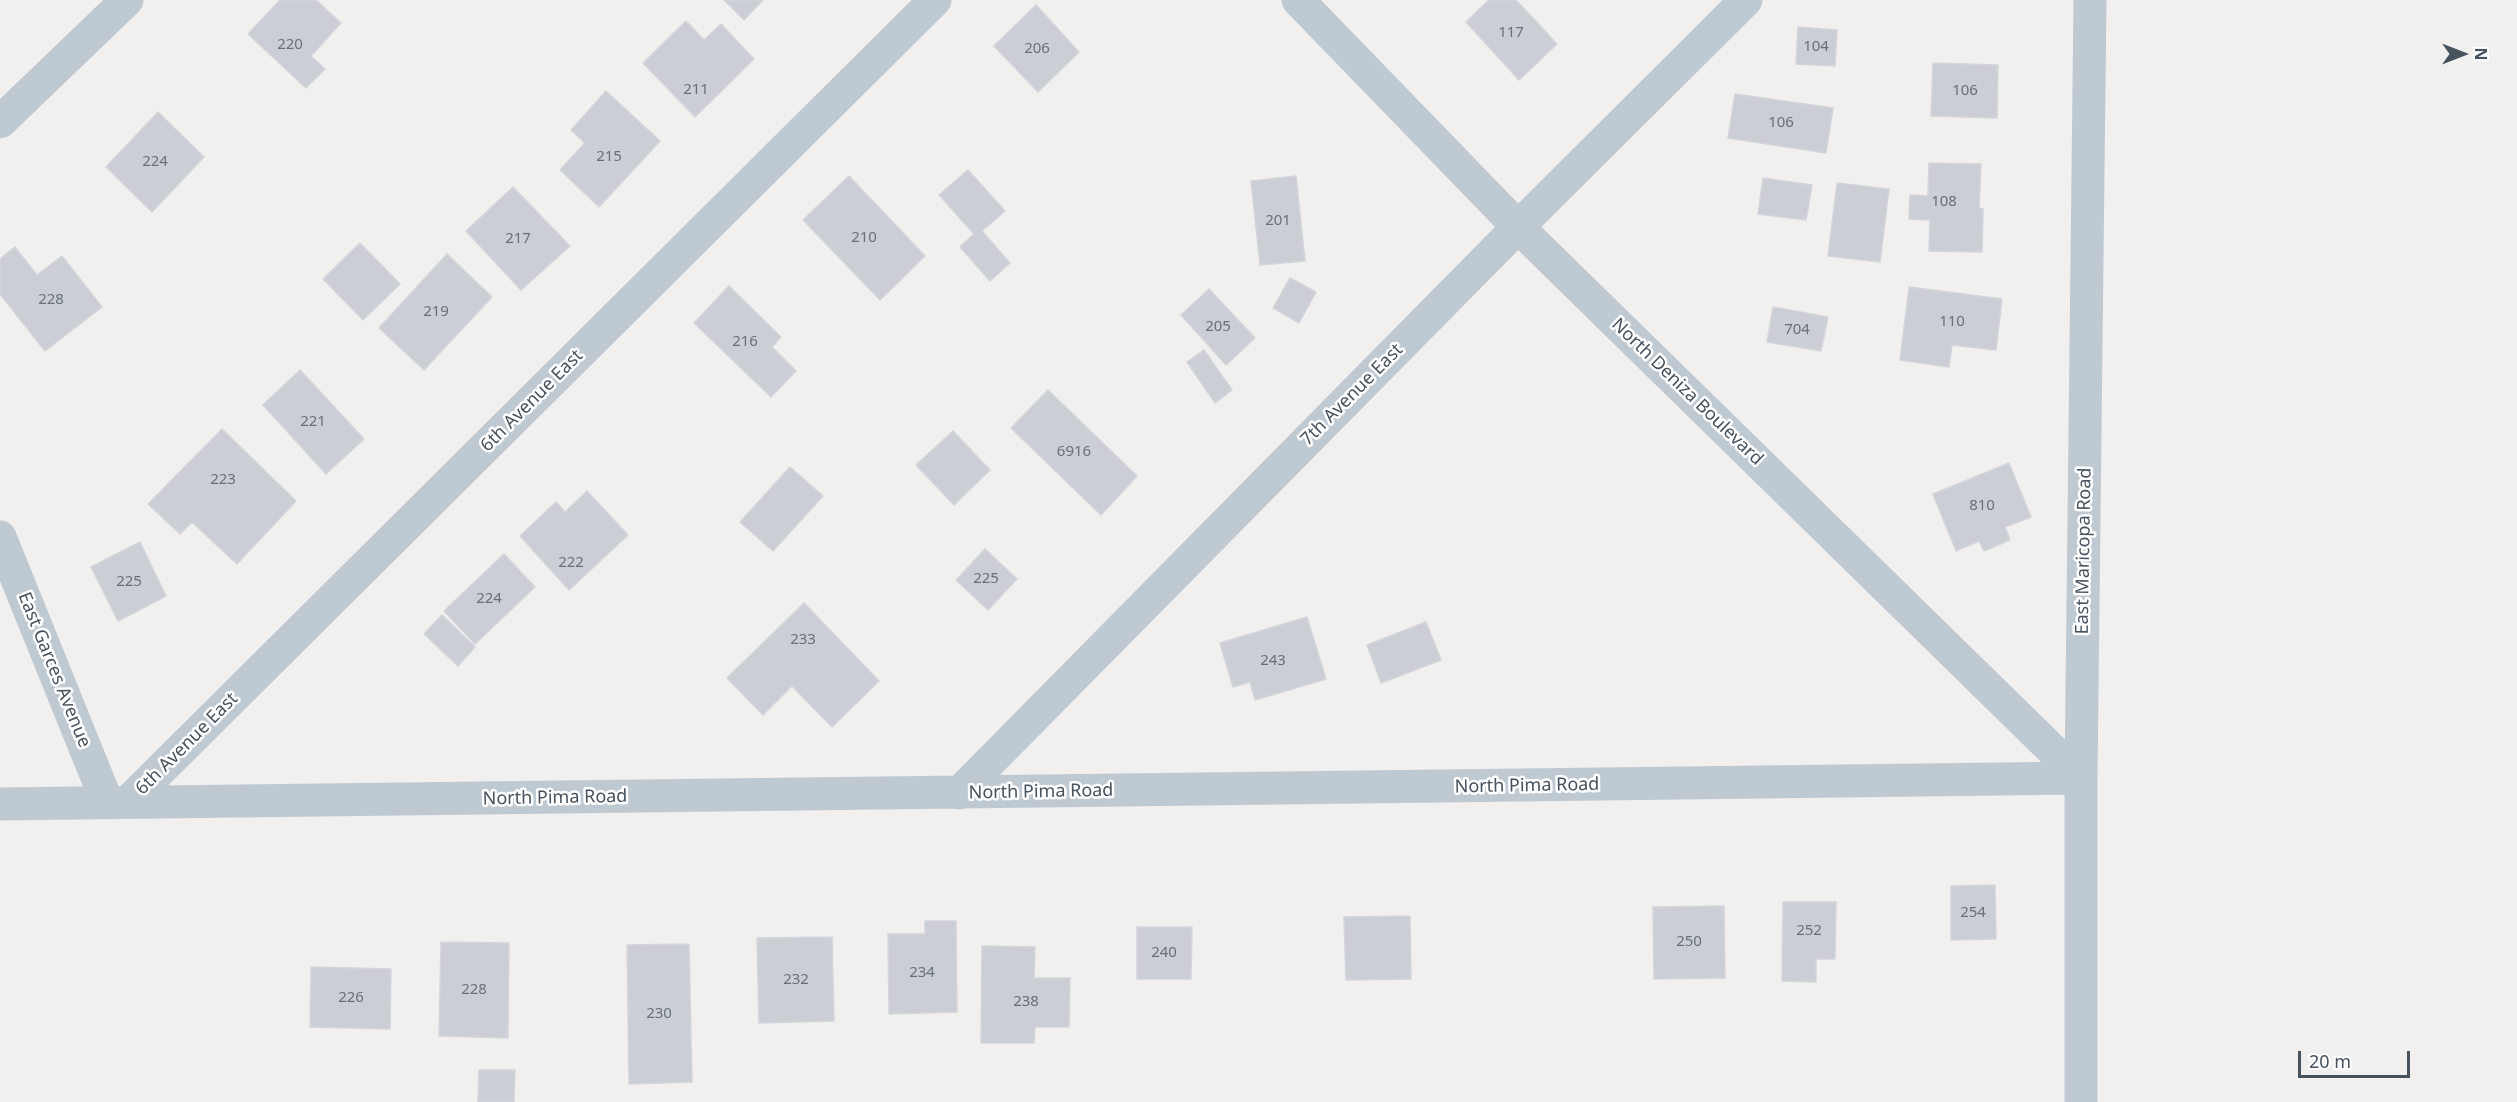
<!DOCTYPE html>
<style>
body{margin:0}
#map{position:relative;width:2517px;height:1102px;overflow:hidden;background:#f2efef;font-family:"Noto Sans",sans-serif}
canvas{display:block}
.north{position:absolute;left:2433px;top:24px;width:60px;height:60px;-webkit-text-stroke:4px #fff;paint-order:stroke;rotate:90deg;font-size:16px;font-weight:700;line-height:24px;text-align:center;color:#46525e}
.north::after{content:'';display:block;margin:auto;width:21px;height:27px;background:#46525e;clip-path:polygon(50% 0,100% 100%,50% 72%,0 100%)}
.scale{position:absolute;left:2298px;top:1051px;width:112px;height:27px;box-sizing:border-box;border:3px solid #46525e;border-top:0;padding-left:8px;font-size:18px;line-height:21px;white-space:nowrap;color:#46525e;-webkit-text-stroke:4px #fff;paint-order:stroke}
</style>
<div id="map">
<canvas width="2517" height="1102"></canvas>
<div class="north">N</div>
<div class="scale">20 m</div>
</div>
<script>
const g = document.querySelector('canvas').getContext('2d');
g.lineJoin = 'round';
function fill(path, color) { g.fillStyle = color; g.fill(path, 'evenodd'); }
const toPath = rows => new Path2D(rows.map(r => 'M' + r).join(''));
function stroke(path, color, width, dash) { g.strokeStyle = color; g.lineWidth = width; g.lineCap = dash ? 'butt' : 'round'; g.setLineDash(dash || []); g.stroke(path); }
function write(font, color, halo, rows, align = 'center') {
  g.font = font + ' "Noto Sans",sans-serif'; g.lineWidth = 5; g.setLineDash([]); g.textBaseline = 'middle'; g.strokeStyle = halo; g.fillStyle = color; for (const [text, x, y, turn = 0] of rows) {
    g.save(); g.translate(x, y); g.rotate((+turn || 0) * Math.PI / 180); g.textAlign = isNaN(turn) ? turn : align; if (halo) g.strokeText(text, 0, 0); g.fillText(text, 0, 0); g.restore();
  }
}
const building = toPath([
 [280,0,316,0,341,23,311,56,325,69,306,88,248,34,280,0],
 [724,0,763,0,744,20,724,0],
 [1489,0,1516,0,1557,44,1519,80,1466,22,1489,0],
 [1036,5,1079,52,1038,92,994,46,1036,5],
 [686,21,704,40,721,24,754,59,695,117,643,63,686,21],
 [1798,27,1837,30,1835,66,1796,64,1798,27],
 [1933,63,1998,65,1997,118,1931,116,1933,63],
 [606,91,660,141,599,207,560,170,585,143,571,130,606,91],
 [1735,94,1833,108,1826,153,1728,138,1735,94],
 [158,112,204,157,152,212,106,167,158,112],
 [1929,163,1981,164,1979,208,1983,209,1982,252,1929,251,1930,220,1909,219,1910,195,1928,196,1929,163],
 [968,170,1005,211,982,231,1010,263,990,281,960,247,974,234,939,195,968,170],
 [849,176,925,256,880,300,803,220,849,176],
 [1296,176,1305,261,1260,265,1251,181,1296,176],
 [1763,178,1812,185,1806,220,1758,214,1763,178],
 [1837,183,1889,189,1880,262,1828,256,1837,183],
 [513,187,570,246,521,290,466,231,513,187],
 [360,243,400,284,363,320,323,279,360,243],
 [15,247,37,275,62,256,102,307,45,351,0,294,0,259,15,247],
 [447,254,492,297,424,370,379,328,447,254],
 [1290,278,1316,292,1299,323,1273,308,1290,278],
 [729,286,781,337,772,347,796,371,771,397,694,323,729,286],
 [1909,287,2002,299,1996,350,1952,345,1949,367,1900,360,1909,287],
 [1209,289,1255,338,1226,365,1181,315,1209,289],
 [1773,307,1828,317,1821,351,1767,342,1773,307],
 [1204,350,1232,390,1215,403,1187,362,1204,350],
 [300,370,364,439,326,474,263,405,300,370],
 [1048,390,1137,476,1101,515,1011,428,1048,390],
 [222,429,296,501,237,564,192,522,180,534,148,504,222,429],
 [953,431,990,470,954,505,916,465,953,431],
 [2009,463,2031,517,2005,527,2010,540,1984,551,1979,541,1956,551,1933,494,2009,463],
 [790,467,823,496,773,551,740,522,790,467],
 [587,491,628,535,569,590,520,536,556,502,565,512,587,491],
 [140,542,166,596,118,621,91,567,140,542],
 [985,549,1017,579,988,610,956,580,985,549],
 [504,554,535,587,475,644,444,611,504,554],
 [804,603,879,681,832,727,792,686,763,715,727,678,804,603],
 [442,615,475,647,458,666,424,634,442,615],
 [1307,617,1326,679,1255,700,1250,682,1233,687,1220,643,1307,617],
 [1426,622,1441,660,1381,683,1367,645,1426,622],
 [1995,885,1996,939,1951,940,1951,886,1995,885],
 [1783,902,1836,902,1835,959,1816,959,1816,982,1782,981,1783,902],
 [1724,906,1725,978,1654,979,1653,907,1724,906],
 [1410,916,1411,979,1346,980,1344,917,1410,916],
 [925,921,956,921,957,1012,889,1014,888,934,925,934,925,921],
 [1137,927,1192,927,1191,979,1137,979,1137,927],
 [832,937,834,1021,759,1023,757,938,832,937],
 [441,942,509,943,508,1038,439,1036,441,942],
 [689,944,692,1082,629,1084,627,945,689,944],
 [982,946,1035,947,1034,978,1070,978,1069,1027,1035,1027,1034,1043,981,1043,982,946],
 [311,967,391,969,390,1029,310,1027,311,967],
 [479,1070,515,1070,514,1102,478,1102,479,1070]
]);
fill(building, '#cbced4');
stroke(building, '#d3d5db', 1.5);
stroke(toPath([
 [1298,0,1518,227,2081,778],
 [0,122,127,0],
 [0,537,107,802],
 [959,793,1518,227,1746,0],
 [128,802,935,0],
 [0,804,2081,778],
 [2081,1102,2081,778,2090,0]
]), '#bfc9d2', 33);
write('15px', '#67717c', null, [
 ["117",1511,33],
 ["220",290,45],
 ["104",1816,47],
 ["206",1037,49],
 ["211",696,90],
 ["106",1965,91],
 ["106",1781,123],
 ["215",609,157],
 ["224",155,162],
 ["108",1944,202],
 ["201",1278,221],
 ["210",864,238],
 ["217",518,239],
 ["228",51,300],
 ["219",436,312],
 ["110",1952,322],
 ["205",1218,327],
 ["704",1797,330],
 ["216",745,342],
 ["221",313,422],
 ["6916",1074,452],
 ["223",223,480],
 ["810",1982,506],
 ["222",571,563],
 ["225",986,579],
 ["225",129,582],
 ["224",489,599],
 ["233",803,640],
 ["243",1273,661],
 ["254",1973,913],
 ["252",1809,931],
 ["250",1689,942],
 ["240",1164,953],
 ["234",922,973],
 ["232",796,980],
 ["228",474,990],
 ["226",351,998],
 ["238",1026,1002],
 ["230",659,1014]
]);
write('18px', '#46525e', '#fff', [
 ["North Deniza Boulevard",1687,392,44],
 ["7th Avenue East",1352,395,-45],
 ["6th Avenue East",532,401,-45],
 ["East Maricopa Road",2084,551,-89],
 ["East Garces Avenue",54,670,68],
 ["6th Avenue East",187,744,-45],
 ["North Pima Road",1527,786,-1],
 ["North Pima Road",1041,792,-1],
 ["North Pima Road",555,798,-1]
]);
</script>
